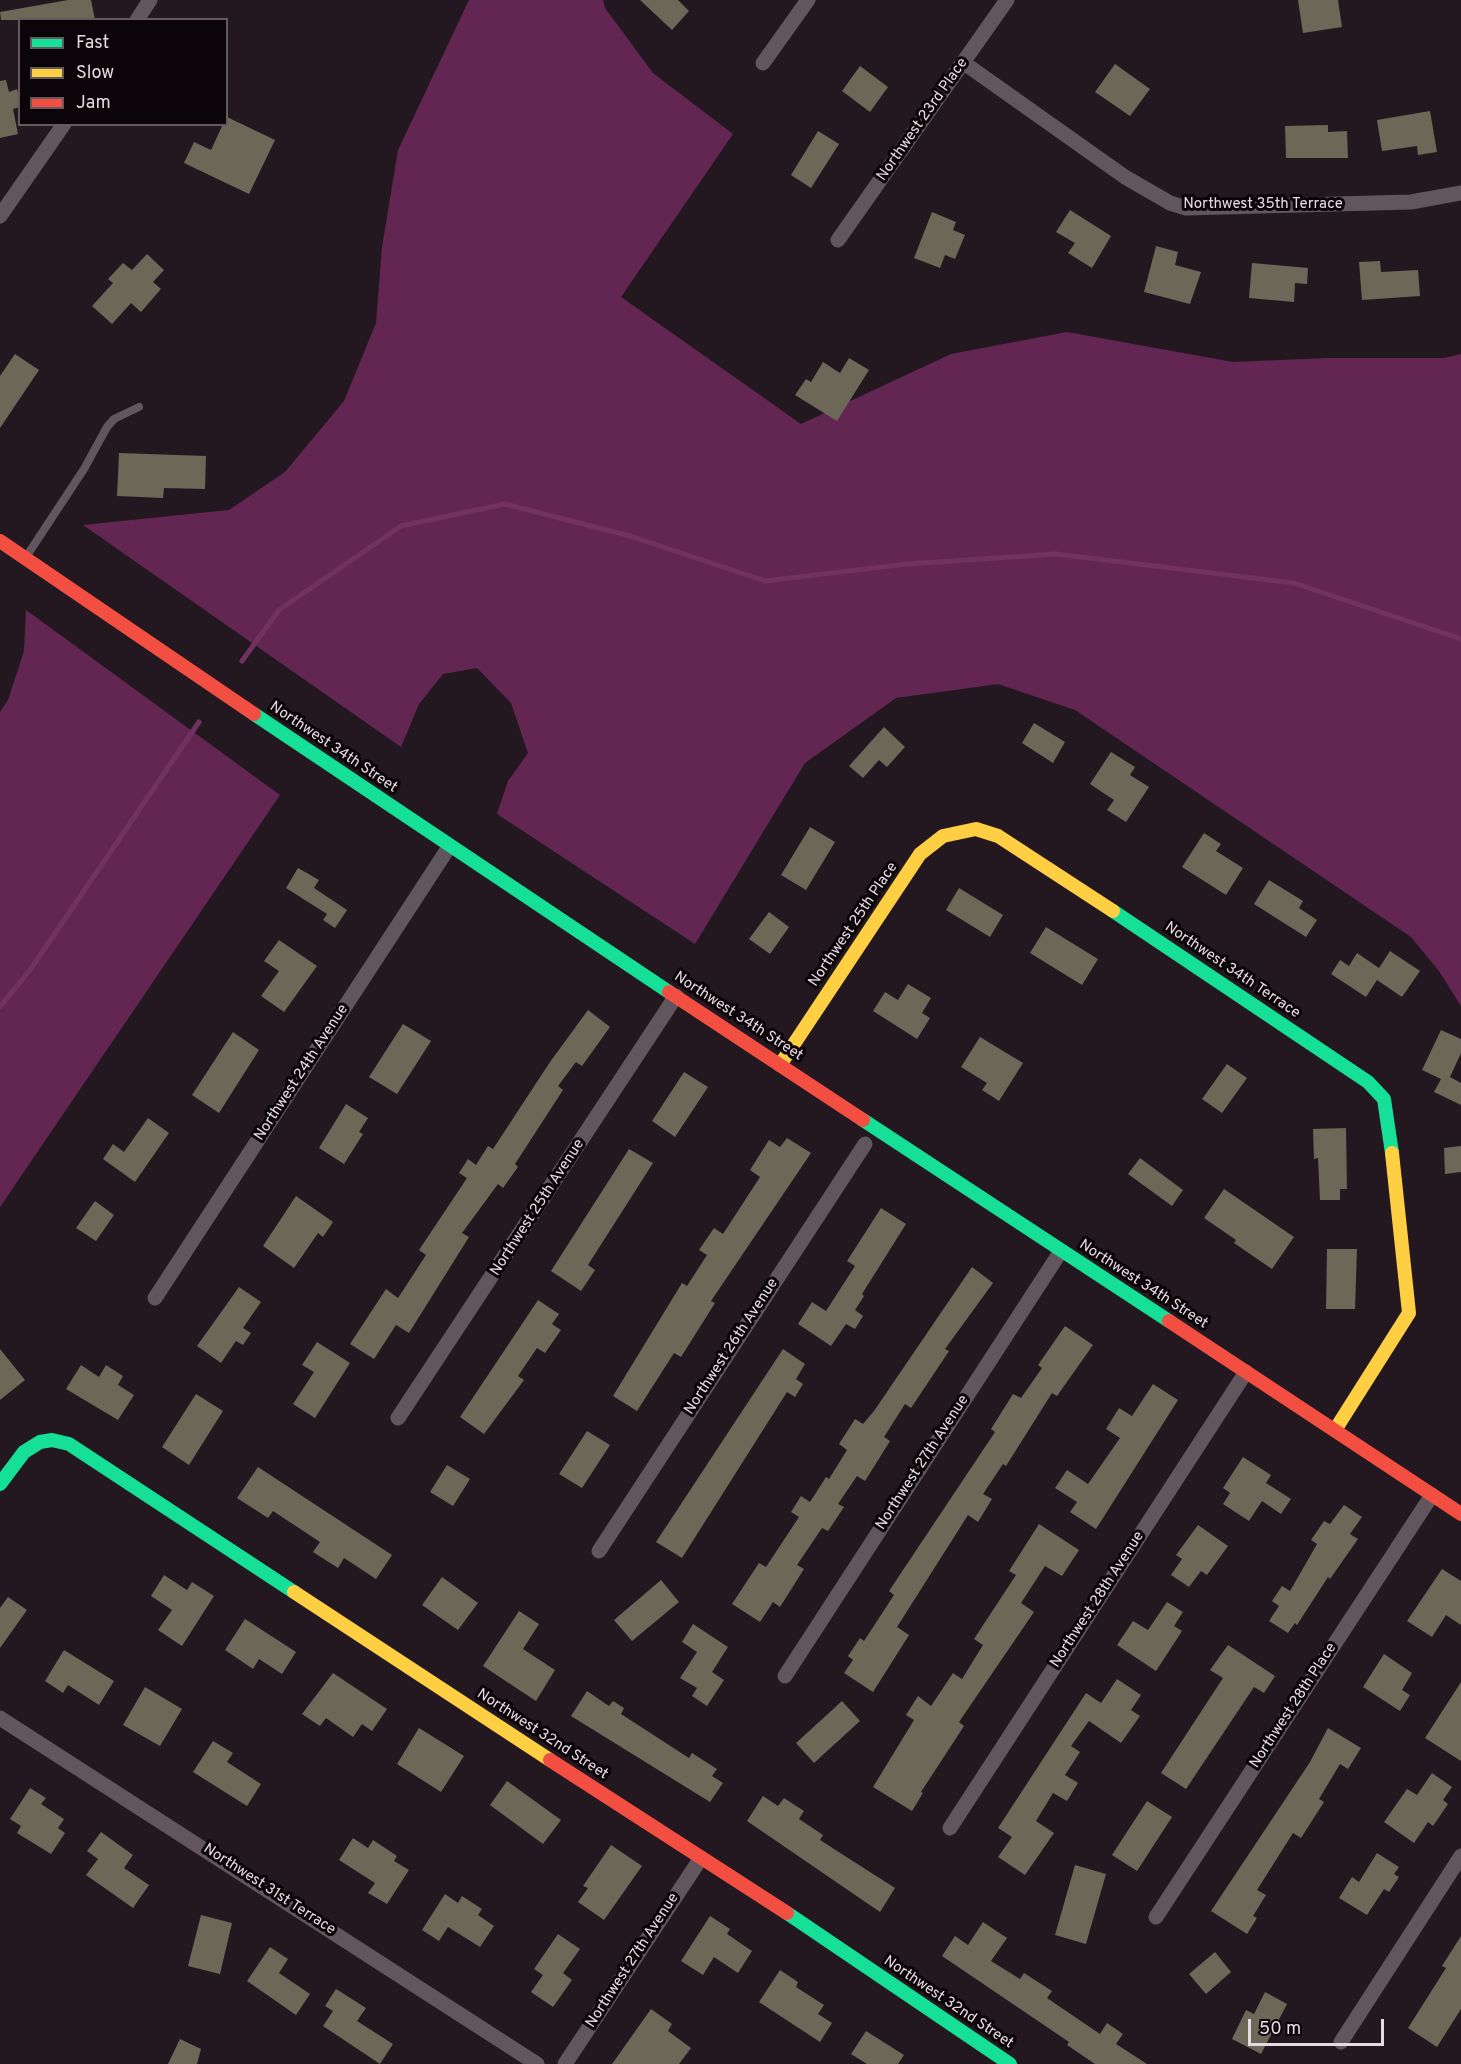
<!DOCTYPE html>
<style>
body{margin:0}
#map{position:relative;width:1461px;height:2064px;overflow:hidden;background:#231820;font-family:Overpass,sans-serif}
canvas{display:block}
.legend{position:absolute;left:18px;top:18px;width:210px;height:108px;box-sizing:border-box;background:#0b0408;border:2px solid #635a60;margin:0;padding:8px 10px;list-style:none;font-size:18px;color:#e8dae3}
.legend li{display:flex;align-items:center;gap:12px;height:30px}
.legend b{width:30px;border:2px solid #635a60}
.scale{position:absolute;left:1248px;top:2019px;width:136px;height:27px;box-sizing:border-box;border:3px solid #e8dae3;border-top:0;padding-left:8px;font-size:18px;line-height:21px;white-space:nowrap;color:#e8dae3;-webkit-text-stroke:4px #0b0408;paint-order:stroke}
</style>
<div id="map">
<canvas width="1461" height="2064"></canvas>
<ul class="legend">
<li><b style="height:8px;background:#16e098"></b>Fast</li>
<li><b style="height:8px;background:#ffcf43"></b>Slow</li>
<li><b style="height:8px;background:#f24e42"></b>Jam</li>
</ul>
<div class="scale">50 m</div>
</div>
<script>
const g = document.querySelector('canvas').getContext('2d');
g.lineJoin = 'round';
function fill(path, color) { g.fillStyle = color; g.fill(path, 'evenodd'); }
const toPath = rows => new Path2D(rows.map(r => 'M' + r).join(''));
function stroke(path, color, width, dash) { g.strokeStyle = color; g.lineWidth = width; g.lineCap = dash ? 'butt' : 'round'; g.setLineDash(dash || []); g.stroke(path); }
function write(font, color, halo, rows, align = 'center') {
  g.font = font + ' Overpass,sans-serif'; g.lineWidth = 6; g.setLineDash([]); g.textBaseline = 'middle'; g.strokeStyle = halo; g.fillStyle = color; for (const [text, x, y, turn = 0] of rows) {
    g.save(); g.translate(x, y); g.rotate((+turn || 0) * Math.PI / 180); g.textAlign = isNaN(turn) ? turn : align; if (halo) g.strokeText(text, 0, 0); g.fillText(text, 0, 0); g.restore();
  }
}
fill(toPath([
 [469,0,603,0,605,8,653,73,733,134,621,297,801,424,951,354,1067,332,1233,362,1328,358,1444,358,1461,354,1461,1006,1439,971,1411,937,1075,710,998,684,896,698,805,763,695,944,497,814,508,781,528,753,511,703,477,668,443,674,419,704,401,747,83,525,229,510,285,472,344,401,376,323,382,247,398,150],
 [26,610,280,795,0,1207,0,712,8,700,24,651]
]), '#632653');
stroke(toPath([
 [242,661,279,610,401,526,505,504,630,536,765,581,907,564,1056,554,1294,583,1461,639],
 [0,1007,30,970,199,722]
]), '#723161', 5);
fill(toPath([
 [68,0,91,0,95,20,1,20,0,12],
 [640,0,678,0,689,11,672,30],
 [1298,0,1338,0,1342,27,1303,33],
 [1115,64,1150,89,1130,116,1095,92],
 [860,66,888,87,870,112,842,91],
 [6,80,9,92,17,89,20,100,20,107,13,109,18,134,0,138,0,81],
 [1430,111,1437,152,1418,155,1417,146,1382,151,1377,120],
 [227,117,275,140,249,194,184,163,194,142,211,150,223,124,226,124],
 [1328,125,1328,132,1347,131,1348,158,1286,158,1285,126],
 [818,131,839,144,811,188,791,175],
 [1070,210,1111,236,1092,268,1068,253,1075,243,1056,232],
 [932,212,956,222,953,230,965,235,955,259,945,255,940,268,914,258],
 [1156,246,1178,252,1175,265,1201,272,1190,304,1144,292],
 [147,254,164,270,153,282,161,289,141,312,131,303,112,324,92,306,113,283,108,279,123,263,132,270],
 [1380,261,1381,272,1418,270,1420,296,1362,300,1359,262],
 [1252,263,1308,268,1307,284,1295,283,1294,302,1249,298],
 [15,354,39,370,0,428,0,376],
 [849,358,869,370,837,421,795,395,806,379,811,382,823,362,840,373],
 [119,453,206,456,205,489,164,488,163,498,117,496],
 [1034,723,1065,742,1053,763,1022,743],
 [884,727,905,747,887,767,879,760,863,778,849,766],
 [1111,752,1135,767,1130,775,1149,787,1126,822,1107,810,1114,800,1090,784],
 [810,827,835,842,806,890,781,875],
 [1204,833,1221,844,1216,851,1243,868,1226,895,1182,867],
 [298,868,319,880,314,888,347,910,335,928,323,920,327,914,286,888],
 [1269,880,1303,901,1299,908,1317,920,1306,937,1254,904],
 [959,888,1003,915,990,937,946,910],
 [769,912,789,927,770,954,749,939],
 [1046,927,1098,959,1082,985,1030,953],
 [279,940,317,966,284,1012,261,996,279,971,264,961],
 [1390,951,1420,971,1402,997,1377,980,1366,997,1331,974,1340,960,1349,966,1357,953,1379,968],
 [908,984,931,998,922,1013,930,1018,917,1039,873,1011,885,992,898,1000],
 [588,1010,610,1027,582,1066,576,1062,558,1086,563,1090,515,1164,518,1167,503,1188,498,1184,462,1233,469,1237,409,1333,396,1325,374,1359,350,1344,386,1289,398,1298,426,1255,419,1250,467,1178,459,1173,468,1159,476,1165,488,1146,493,1149,550,1062],
 [403,1024,431,1041,397,1094,369,1077],
 [1441,1030,1461,1039,1461,1053,1450,1077,1461,1083,1461,1105,1434,1092,1441,1079,1422,1070],
 [233,1032,259,1050,219,1113,192,1095],
 [980,1037,1023,1063,999,1101,982,1090,987,1083,961,1067],
 [1227,1064,1247,1078,1222,1113,1202,1099],
 [684,1072,708,1087,675,1137,652,1121],
 [346,1104,368,1118,359,1132,363,1134,344,1164,319,1148],
 [148,1118,169,1133,135,1182,103,1159,113,1144,124,1152],
 [1346,1128,1347,1189,1340,1189,1340,1200,1320,1200,1318,1158,1314,1159,1313,1129],
 [787,1138,811,1153,711,1301,715,1303,681,1357,674,1353,637,1411,613,1396,682,1283,687,1286,707,1255,699,1250,714,1228,723,1234,760,1177,750,1170,769,1140,780,1147],
 [1461,1146,1461,1172,1445,1174,1444,1148],
 [629,1149,653,1163,588,1265,595,1270,581,1291,551,1271],
 [1140,1158,1183,1190,1172,1206,1128,1174],
 [1224,1189,1294,1237,1272,1269,1234,1243,1236,1240,1204,1218],
 [296,1196,333,1222,323,1237,318,1233,294,1268,263,1246],
 [95,1201,114,1215,96,1241,76,1228],
 [881,1208,906,1224,862,1294,864,1296,855,1310,863,1316,855,1329,846,1324,831,1346,798,1324,812,1302,826,1311,855,1266,847,1261],
 [1327,1249,1357,1249,1355,1309,1326,1309],
 [972,1267,993,1283,945,1349,949,1351,911,1408,905,1404,884,1437,890,1441,865,1481,857,1476,838,1504,844,1507,828,1531,822,1528,797,1565,804,1569,780,1607,773,1602,760,1622,732,1604,759,1563,766,1567,799,1517,791,1512,801,1496,810,1502,826,1477,829,1479,847,1450,839,1444,855,1419,863,1424,874,1411],
 [239,1287,261,1302,243,1328,251,1333,243,1345,236,1341,221,1363,197,1346],
 [538,1300,559,1314,552,1324,561,1330,545,1353,537,1348,518,1376,524,1380,484,1434,460,1417],
 [1065,1326,1093,1345,1057,1396,1052,1393,1006,1466,1003,1464,983,1494,992,1499,978,1522,968,1515,897,1627,909,1635,873,1692,844,1673,853,1660,848,1656,860,1638,864,1641,894,1595,889,1591,995,1432,991,1429,1013,1394,1021,1398,1042,1368,1038,1365],
 [317,1342,350,1363,315,1418,293,1404,314,1372,302,1365],
 [0,1349,25,1380,0,1400],
 [783,1349,805,1364,796,1379,803,1384,795,1397,787,1392,682,1558,656,1542],
 [81,1365,99,1377,106,1365,123,1376,118,1385,134,1395,118,1420,66,1389],
 [1153,1384,1178,1400,1096,1529,1070,1512,1077,1502,1055,1488,1067,1470,1088,1484,1120,1438,1106,1429,1119,1408,1132,1416],
 [196,1394,223,1411,189,1465,162,1447],
 [587,1431,610,1445,582,1488,559,1474],
 [1243,1457,1271,1475,1266,1483,1291,1499,1281,1514,1262,1501,1249,1521,1223,1504,1230,1493,1223,1488],
 [447,1465,470,1479,453,1506,430,1492],
 [258,1467,392,1555,376,1579,344,1558,338,1568,313,1552,320,1542,273,1511,268,1518,237,1498],
 [1344,1505,1362,1517,1350,1534,1358,1539,1330,1579,1328,1577,1297,1625,1295,1623,1288,1633,1269,1621,1279,1606,1272,1601,1282,1586,1290,1591,1317,1544,1311,1540,1324,1521,1330,1524],
 [1039,1524,1079,1550,1062,1576,1045,1566,1021,1603,1034,1612,959,1722,964,1726,921,1792,923,1793,912,1811,873,1787,914,1720,906,1715,918,1696,931,1706,953,1673,962,1679,983,1645,974,1639,1016,1575,1009,1571],
 [1198,1525,1228,1546,1207,1575,1201,1571,1189,1587,1171,1575,1182,1559,1176,1555],
 [1442,1569,1461,1581,1461,1625,1446,1615,1432,1637,1407,1621],
 [164,1575,187,1590,192,1582,214,1596,182,1646,158,1630,172,1610,151,1596],
 [442,1577,478,1603,458,1630,422,1605],
 [661,1580,679,1602,632,1641,614,1620],
 [8,1597,27,1610,0,1648,0,1608],
 [1167,1602,1183,1612,1174,1626,1182,1631,1156,1671,1117,1645,1133,1621,1148,1630],
 [519,1611,539,1624,523,1649,555,1670,536,1701,483,1666],
 [245,1619,296,1652,282,1674,259,1659,253,1669,225,1650],
 [693,1624,728,1647,712,1672,724,1680,707,1706,692,1696,697,1688,680,1678,697,1652,682,1642],
 [1228,1645,1275,1676,1264,1693,1254,1687,1186,1789,1161,1773,1223,1678,1210,1670],
 [64,1650,114,1681,99,1705,68,1685,63,1693,45,1681],
 [1384,1654,1412,1673,1402,1690,1410,1695,1400,1711,1363,1687],
 [333,1673,387,1709,372,1731,362,1724,353,1737,326,1718,320,1726,302,1714],
 [1117,1679,1141,1695,1131,1710,1140,1716,1121,1743,1089,1721,1071,1746,1080,1752,1065,1775,1078,1783,1067,1801,1053,1793,1036,1821,1054,1833,1025,1875,998,1857,1012,1837,998,1828,1086,1693,1101,1703],
 [1461,1682,1461,1761,1425,1738],
 [145,1687,182,1709,160,1746,123,1725],
 [587,1691,609,1706,613,1701,624,1708,621,1714,689,1758,692,1753,717,1769,712,1776,723,1783,710,1802,571,1716],
 [842,1701,860,1721,814,1763,796,1743],
 [419,1728,464,1756,441,1792,397,1764],
 [1328,1728,1361,1748,1348,1769,1340,1764,1319,1799,1324,1802,1301,1838,1293,1833,1257,1890,1266,1895,1253,1916,1257,1918,1247,1934,1211,1911,1310,1762],
 [213,1741,233,1753,227,1762,261,1784,247,1806,193,1772],
 [1432,1773,1452,1787,1443,1800,1448,1804,1433,1826,1428,1822,1414,1843,1384,1822,1407,1789,1417,1795],
 [507,1781,561,1820,543,1844,490,1805],
 [30,1788,46,1798,41,1804,64,1819,58,1828,65,1833,51,1854,17,1833,21,1826,10,1819],
 [763,1796,778,1806,784,1798,804,1811,799,1819,823,1835,820,1840,895,1888,880,1912,747,1821],
 [1147,1801,1172,1817,1137,1871,1112,1855],
 [101,1832,133,1855,124,1868,149,1885,133,1908,86,1875,98,1859,87,1851],
 [353,1838,368,1848,373,1840,397,1856,394,1861,409,1870,387,1904,368,1893,375,1883,339,1860],
 [611,1845,642,1866,604,1920,578,1902,588,1888,583,1886],
 [1377,1853,1399,1867,1394,1874,1399,1877,1389,1892,1384,1889,1367,1915,1339,1898,1352,1877,1359,1882],
 [1075,1865,1106,1874,1086,1944,1055,1935],
 [445,1894,458,1903,462,1896,482,1909,478,1915,494,1926,480,1947,448,1927,439,1941,422,1930],
 [201,1915,232,1923,220,1974,188,1966],
 [710,1916,730,1929,727,1934,752,1951,738,1973,714,1957,703,1975,681,1961],
 [983,1922,1007,1938,991,1961,1020,1979,1024,1973,1052,1991,1047,1998,1100,2034,1107,2023,1123,2034,1116,2044,1147,2064,1095,2064,1067,2045,1069,2042,942,1956,955,1936,968,1945],
 [558,1934,580,1949,563,1973,572,1980,553,2007,531,1992,543,1975,534,1969],
 [1461,1936,1461,2009,1437,2047,1408,2028,1446,1968,1442,1966],
 [270,1947,288,1959,279,1973,310,1994,296,2015,247,1981],
 [1215,1952,1231,1972,1206,1994,1189,1974],
 [780,1970,798,1982,796,1987,824,2005,818,2014,832,2023,820,2042,759,2002],
 [336,1989,366,2008,357,2021,393,2044,380,2064,323,2026,333,2011,325,2006],
 [1265,1992,1287,2004,1261,2054,1232,2039,1246,2010,1254,2014],
 [651,2009,672,2024,668,2031,691,2048,679,2064,612,2064],
 [866,2031,904,2055,898,2064,867,2064,851,2054],
 [180,2039,201,2049,197,2064,168,2064]
]), '#6d6758');
stroke(toPath([
 [26,557,84,469,107,427,114,419,139,407]
]), '#62565e', 8);
stroke(toPath([
 [137,20,150,0],
 [763,63,808,0],
 [964,63,1125,177,1170,203,1186,208,1411,202,1461,193],
 [0,216,64,124],
 [838,240,1007,0],
 [155,1298,449,847],
 [398,1418,676,996],
 [599,1551,865,1144],
 [785,1676,1061,1251],
 [0,1718,537,2064],
 [950,1828,1246,1372],
 [1156,1917,1432,1495],
 [1341,2042,1461,1856],
 [565,2064,701,1858]
]), '#62565e', 15);
stroke(toPath([
 [254,714,669,992],
 [1113,911,1368,1082,1384,1099,1392,1153],
 [863,1120,1169,1321],
 [0,1484,24,1452,40,1442,52,1440,69,1444,294,1592],
 [787,1913,1010,2064]
]), '#16e098', 14);
stroke(toPath([
 [780,1065,920,854,943,836,976,829,998,836,1113,911],
 [1335,1430,1409,1313,1392,1153],
 [294,1592,550,1760]
]), '#ffcf43', 14);
stroke(toPath([
 [0,541,254,714],
 [669,992,863,1120],
 [1169,1321,1461,1514],
 [550,1760,787,1913]
]), '#f24e42', 14);
write('15px', '#e8dae3', '#0b0408', [
 ["Northwest 23rd Place",923,120,-55],
 ["Northwest 35th Terrace",1263,205],
 ["Northwest 34th Street",333,748,34],
 ["Northwest 25th Place",854,925,-56],
 ["Northwest 34th Terrace",1232,971,34],
 ["Northwest 34th Street",738,1017,33],
 ["Northwest 24th Avenue",302,1073,-57],
 ["Northwest 25th Avenue",538,1208,-57],
 ["Northwest 34th Street",1143,1285,33],
 ["Northwest 26th Avenue",732,1347,-57],
 ["Northwest 27th Avenue",923,1463,-57],
 ["Northwest 28th Avenue",1098,1600,-57],
 ["Northwest 28th Place",1294,1706,-57],
 ["Northwest 32nd Street",542,1735,33],
 ["Northwest 31st Terrace",269,1890,33],
 ["Northwest 27th Avenue",633,1961,-57],
 ["Northwest 32nd Street",948,2003,34]
]);
</script>
